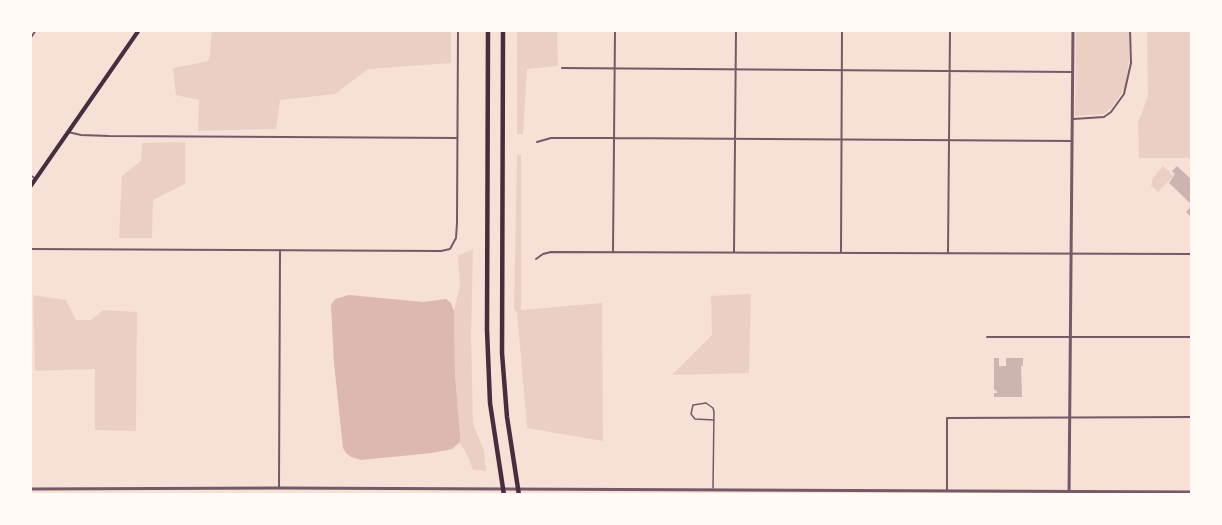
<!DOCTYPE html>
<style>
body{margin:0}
#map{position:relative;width:1222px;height:525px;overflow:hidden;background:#f7e1d7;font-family:Arial,sans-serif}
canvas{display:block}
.frame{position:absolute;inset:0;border:32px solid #fffaf5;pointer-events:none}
</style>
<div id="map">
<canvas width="1222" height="525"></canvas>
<div class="frame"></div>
</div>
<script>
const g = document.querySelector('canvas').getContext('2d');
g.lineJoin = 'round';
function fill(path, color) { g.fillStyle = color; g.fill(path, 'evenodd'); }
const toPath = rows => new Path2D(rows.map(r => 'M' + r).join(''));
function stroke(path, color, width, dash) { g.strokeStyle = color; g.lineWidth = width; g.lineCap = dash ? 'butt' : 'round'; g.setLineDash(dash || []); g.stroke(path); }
fill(toPath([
 [212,30,451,30,451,63,368,69,335,94,280,100,276,129,198,131,199,100,176,95,173,68,209,61],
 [517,30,557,30,558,66,527,69,523,134,517,134],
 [1076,30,1129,30,1129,61,1125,88,1112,107,1104,114,1075,116],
 [1147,30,1192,30,1192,158,1139,158,1138,123,1148,96],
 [185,142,185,184,153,200,152,238,119,238,122,176,141,161,142,143],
 [521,154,521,310,602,303,603,441,527,428,517,312,514,309,517,155],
 [1163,166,1173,176,1158,192,1151,185,1153,178],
 [473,249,471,336,473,424,484,451,486,471,473,470,469,459,460,442,455,374,454,311,460,286,458,256],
 [751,294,749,373,672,375,712,335,711,296],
 [33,295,66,300,76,320,91,320,103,310,137,312,136,431,95,430,95,369,35,371]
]), '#ebcfc5');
fill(toPath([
 [349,295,423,302,446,299,451,303,454,311,455,374,460,436,460,442,452,449,432,453,361,460,351,457,346,453,343,448,334,363,331,305,335,299]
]), '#dcb8b0');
fill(toPath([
 [1177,166,1192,180,1192,218,1186,212,1192,205,1169,183,1175,174,1172,171],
 [994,358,999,358,999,366,1006,366,1006,358,1023,358,1023,366,1021,366,1022,397,994,397,994,393,997,393,996,390,994,390]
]), '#ccb4b1');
stroke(toPath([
 [713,488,714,412,713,408,706,403,693,405,691,414,695,419,714,420]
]), '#755966', 1.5);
stroke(toPath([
 [30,39,36,30],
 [562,68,1073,72],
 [1073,119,1104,117,1111,112,1124,94,1131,63,1130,30],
 [68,132,81,135,109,136,457,138],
 [537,142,551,138,614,138,1072,141],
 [30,175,36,179],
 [30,249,441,251,450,249,456,238,457,223,458,30],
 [613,252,615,30],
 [734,252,736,30],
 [841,252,842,30],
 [948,252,950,30],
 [536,259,543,254,551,252,1192,254],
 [987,337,1192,337],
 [279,487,280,250],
 [947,491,947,418,1192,417]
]), '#755966', 2);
stroke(toPath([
 [30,489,279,488,1192,492],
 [1069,495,1073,30]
]), '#755966', 3);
stroke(toPath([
 [30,187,139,30]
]), '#4a2c40', 4);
stroke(toPath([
 [488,30,487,330,490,403,504,495],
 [503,30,502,353,507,417,519,495]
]), '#4a2c40', 4.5);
</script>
